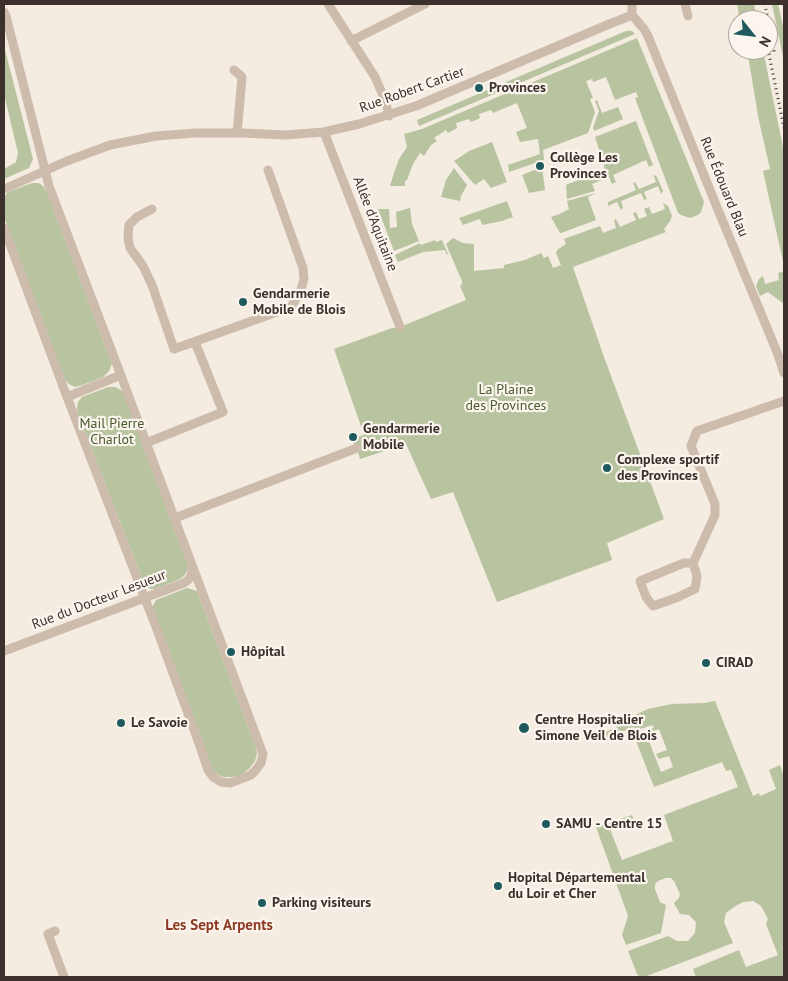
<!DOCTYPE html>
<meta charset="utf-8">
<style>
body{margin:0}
#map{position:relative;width:788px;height:981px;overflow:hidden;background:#f4ebe1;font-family:"PT Sans",sans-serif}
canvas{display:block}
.frame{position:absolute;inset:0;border:5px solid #3b302b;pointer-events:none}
.north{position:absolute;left:728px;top:10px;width:50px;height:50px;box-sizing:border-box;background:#fbf5ee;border:1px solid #aea6a0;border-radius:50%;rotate:119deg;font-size:14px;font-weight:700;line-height:20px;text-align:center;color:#3b302b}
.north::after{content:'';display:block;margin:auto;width:18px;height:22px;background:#1f5a5e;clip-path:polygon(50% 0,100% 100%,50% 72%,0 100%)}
</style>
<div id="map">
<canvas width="788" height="981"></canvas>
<div class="frame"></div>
<div class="north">N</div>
</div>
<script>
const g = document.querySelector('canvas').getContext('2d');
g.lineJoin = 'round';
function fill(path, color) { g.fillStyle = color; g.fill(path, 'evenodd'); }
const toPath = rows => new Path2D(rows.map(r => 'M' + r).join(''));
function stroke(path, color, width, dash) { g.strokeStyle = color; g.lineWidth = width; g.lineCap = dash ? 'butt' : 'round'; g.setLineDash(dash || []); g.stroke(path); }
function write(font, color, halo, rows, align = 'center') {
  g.font = font + ' "PT Sans",sans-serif'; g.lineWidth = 4.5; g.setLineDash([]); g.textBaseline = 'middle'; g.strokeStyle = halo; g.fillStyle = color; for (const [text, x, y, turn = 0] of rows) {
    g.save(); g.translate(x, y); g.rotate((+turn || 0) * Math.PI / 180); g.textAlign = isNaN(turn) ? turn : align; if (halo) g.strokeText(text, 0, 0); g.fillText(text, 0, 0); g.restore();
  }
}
fill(toPath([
 [737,4,754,4,757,20,740,20],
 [772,4,778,4,784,30,784,62],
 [626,31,632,31,635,34,419,126,417,120],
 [637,38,704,202,701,212,698,215,690,218,681,215,678,213,635,98,638,97,636,92,615,100,606,77,593,82,592,79,586,81,593,98,590,99,595,112,588,133,543,150,544,160,509,172,508,165,540,154,538,139,520,142,516,132,527,128,517,103,493,113,491,110,479,114,480,118,471,122,469,119,456,123,457,128,448,133,446,130,434,138,437,141,431,145,424,156,420,153,413,164,407,180,405,181,405,186,390,186,394,173,399,159,407,147,404,134,422,129],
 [4,46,33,159,29,168,4,179,4,169,16,162,18,153,4,94],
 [747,50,763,50,784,152,784,266,763,171,770,169,759,121],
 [597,100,602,113,618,107,623,119,594,131,593,128,599,111,595,101],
 [636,121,653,165,649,167,646,160,613,175,616,182,612,184,609,177,592,184,595,191,567,199,566,185,568,184,605,170,603,161,608,158,612,154,611,152,607,157,602,158,595,137],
 [492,142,507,182,491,188,484,179,475,185,454,161,469,151],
 [542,167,545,190,529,193,522,175],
 [454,168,467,185,461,196,460,201,441,197,446,180],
 [653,174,657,177,663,191,661,194,658,186,644,192,647,199,644,200,641,193,621,201,623,208,621,210,617,202,608,206,608,202,636,190,633,183,635,182,639,189,656,182],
 [32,183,39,183,44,187,48,195,112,364,109,371,103,377,83,385,75,387,69,384,65,380,4,217,4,197,8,192],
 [596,193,588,197,596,220,561,233,560,233,551,217,560,214,569,209,567,201],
 [507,201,513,217,502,221,482,225,480,219,463,225,459,218],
 [663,203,668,206,672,216,670,221,664,229,666,232,573,267,604,357,664,519,607,543,612,560,497,602,453,492,431,499,406,444,360,459,357,448,352,441,357,439,357,437,364,435,334,349,392,328,400,327,466,300,460,286,462,284,462,281,446,244,453,238,463,243,474,244,474,271,504,268,504,265,525,260,541,253,544,258,548,256,553,268,561,265,556,253,557,250,566,244,564,239,600,226,603,233,616,228,614,220,616,219,620,227,636,220,633,213,636,212,639,219,647,216,644,209,649,207,652,214,665,209],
 [410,208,412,224,419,241,394,251,378,209,389,209,390,228,397,227,396,212],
 [435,240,436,242,442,240,448,254,447,255,445,250,423,252,398,262,395,255,420,243,421,245],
 [784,271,784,304,768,292,760,296,756,286,759,279,763,276,765,284,779,280,778,273],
 [108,387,115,387,121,390,124,395,188,566,187,571,184,576,180,579,156,589,150,589,145,586,79,416,77,409,78,402,82,397],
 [187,588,197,591,256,748,257,754,255,761,249,769,241,775,231,777,223,777,215,773,211,767,151,609,156,600],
 [715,701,753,796,759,793,760,796,776,789,769,770,780,765,784,777,784,977,715,977,714,976,711,977,696,977,693,969,739,950,746,967,778,955,766,924,768,919,761,906,753,901,743,902,734,907,726,913,724,922,733,943,644,977,640,977,637,974,628,951,668,936,677,941,688,941,695,933,696,922,689,915,680,914,674,903,679,898,680,894,674,881,671,878,666,878,658,881,655,884,655,889,660,902,666,905,661,933,626,945,622,935,628,916,596,827,632,815,634,820,610,829,622,860,673,841,664,815,738,787,731,770,726,771,722,762,654,787,634,736,645,731,661,772,673,767,669,756,659,759,656,754,667,750,659,729,649,733,648,730,654,728,652,725,634,731,634,727,613,735,614,738,605,742,603,733,620,726,618,723,648,709,672,704,704,703]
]), '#b8c4a0');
stroke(toPath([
 [328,4,375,77,385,100,389,116],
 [632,4,632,15],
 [685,4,688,16],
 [4,12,6,16,49,186,111,349,263,754,261,763,255,771,251,775,230,783,221,782,213,777,208,770,200,746,156,627,67,397,4,228],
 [632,15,644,29,648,36,716,205,777,352,784,373],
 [351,41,425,4],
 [234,70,242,77,237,133],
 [324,132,400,327],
 [4,189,67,161,110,145,156,136,196,133,243,133,285,135,324,132,359,124,416,106,607,25,632,15],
 [152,209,137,217,129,225,128,238,130,248,143,266,152,285,174,349,291,307,296,299,301,289,304,279,303,268,268,170],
 [67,397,121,375],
 [146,443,223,412,195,342],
 [175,518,357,448],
 [693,563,684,563,640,581,646,597,653,606,676,598,695,589,697,576,693,563,715,515,715,504,691,446,697,431,784,401],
 [4,651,184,583,188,580,191,576,192,570,192,566],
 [55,931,48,934,64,977]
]), '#cdbbac', 9);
stroke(toPath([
 [765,4,768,20],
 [768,21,775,55],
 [768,49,784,128]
]), '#3b302b', 3, [1, 4]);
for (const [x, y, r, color] of [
 [479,88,5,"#1f5a5e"],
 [540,166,5,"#1f5a5e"],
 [243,302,5,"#1f5a5e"],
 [353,437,5,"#1f5a5e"],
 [607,468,5,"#1f5a5e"],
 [231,652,5,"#1f5a5e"],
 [706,663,5,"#1f5a5e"],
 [121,723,5,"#1f5a5e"],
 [524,728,6,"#1f5a5e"],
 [546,824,5,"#1f5a5e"],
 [498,886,5,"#1f5a5e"],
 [262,903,5,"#1f5a5e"]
]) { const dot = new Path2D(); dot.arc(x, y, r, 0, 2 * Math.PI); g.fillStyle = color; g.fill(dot); stroke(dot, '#fbf5ee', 2); }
write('bold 14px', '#3b302b', '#fbf5ee', [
 ["Provinces",489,88],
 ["Collège Les",550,158],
 ["Provinces",550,174],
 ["Gendarmerie",253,294],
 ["Mobile de Blois",253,310],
 ["Gendarmerie",363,429],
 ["Mobile",363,445],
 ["Complexe sportif",617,460],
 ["des Provinces",617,476],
 ["Hôpital",241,652],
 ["CIRAD",716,663],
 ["Centre Hospitalier",535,720],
 ["Simone Veil de Blois",535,736],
 ["Le Savoie",131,723],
 ["SAMU - Centre 15",556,824],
 ["Hopital Départemental",508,878],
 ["du Loir et Cher",508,894],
 ["Parking visiteurs",272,903]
], 'left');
write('14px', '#3b302b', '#fbf5ee', [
 ["Rue Robert Cartier",412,90,-20],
 ["Rue Édouard Blau",724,187,68],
 ["Allée d'Aquitaine",375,224,69],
 ["Rue du Docteur Lesueur",99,600,-21]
]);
write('14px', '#4a5a2e', '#fbf5ee', [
 ["La Plaine",506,390],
 ["des Provinces",506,406],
 ["Mail Pierre",112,424],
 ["Charlot",112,440]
]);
write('bold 15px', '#8c3b22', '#fbf5ee', [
 ["Les Sept Arpents",219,926]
]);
</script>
